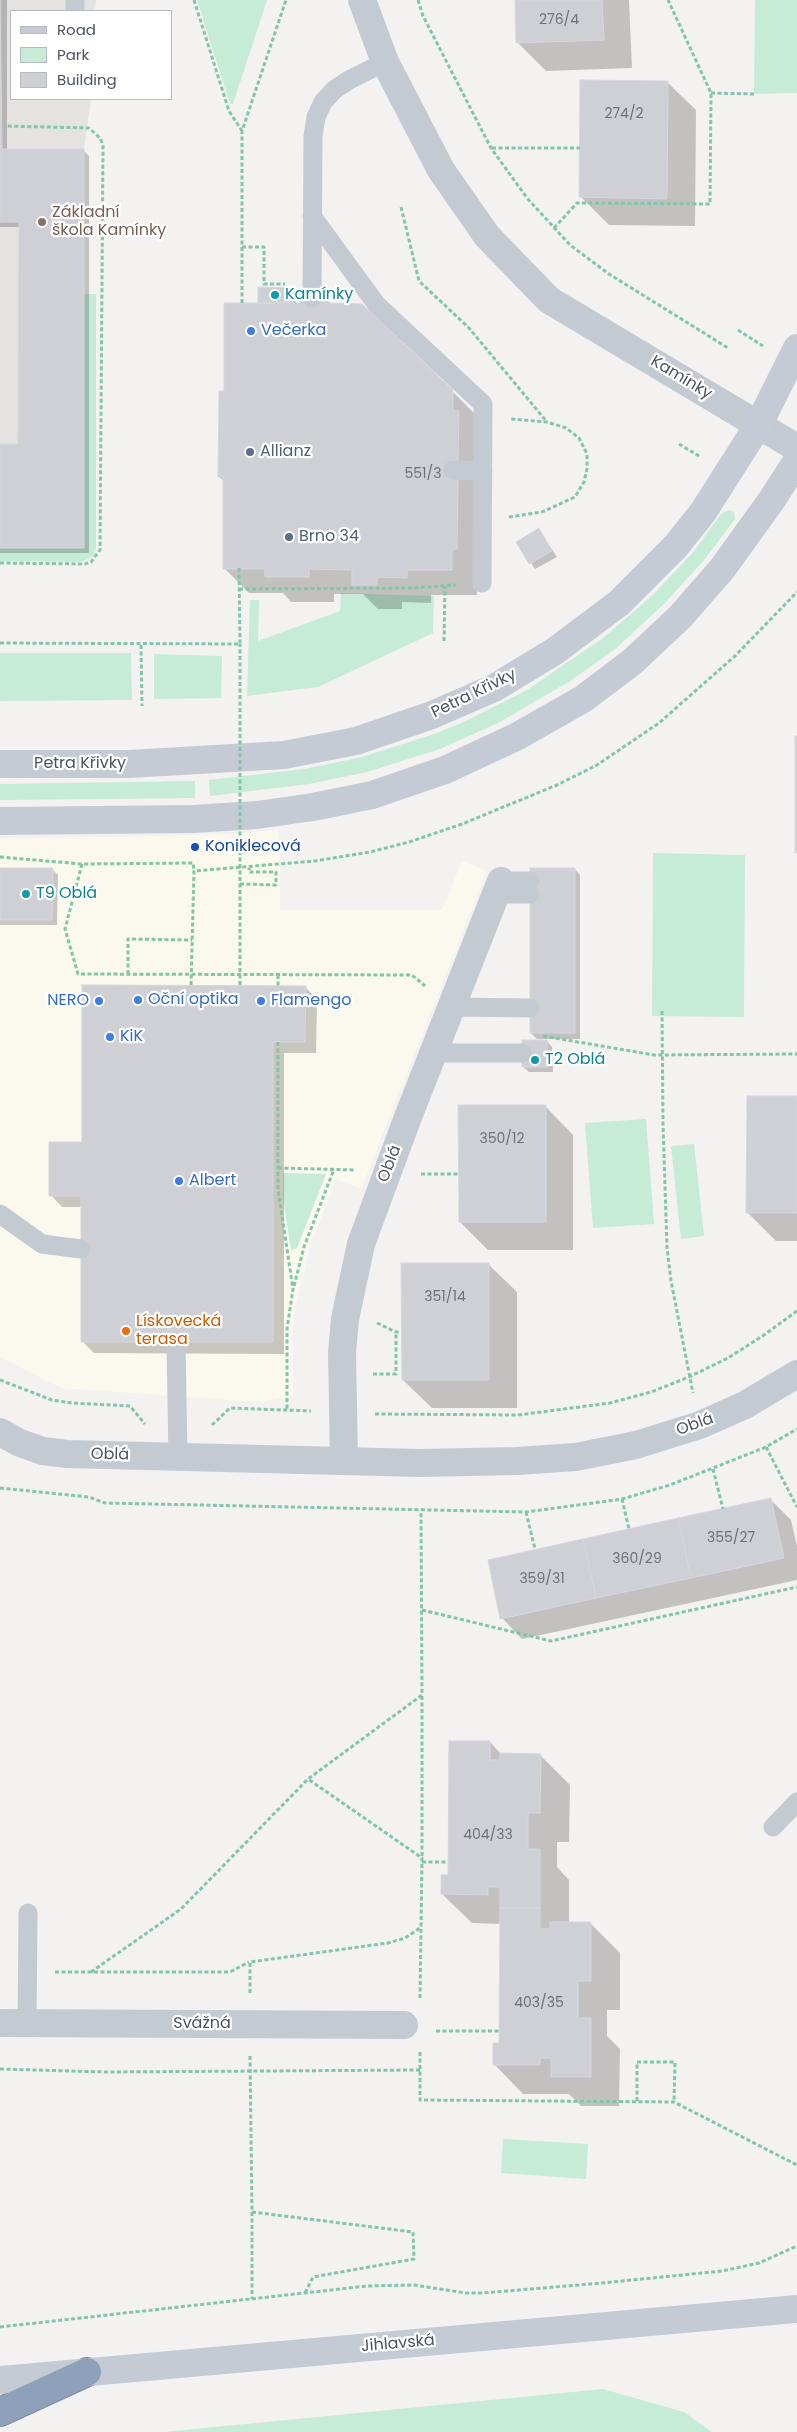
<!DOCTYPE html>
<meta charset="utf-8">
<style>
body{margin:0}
#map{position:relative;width:797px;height:2432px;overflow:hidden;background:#f3f2f1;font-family:Poppins,sans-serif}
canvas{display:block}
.legend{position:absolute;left:10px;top:10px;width:162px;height:90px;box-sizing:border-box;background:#fff;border:1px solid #b7babe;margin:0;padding:6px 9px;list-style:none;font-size:15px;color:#4b535d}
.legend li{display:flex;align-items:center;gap:10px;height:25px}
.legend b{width:25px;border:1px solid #b7babe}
</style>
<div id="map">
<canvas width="797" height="2432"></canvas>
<ul class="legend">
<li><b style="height:6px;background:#c4cbd5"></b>Road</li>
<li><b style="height:14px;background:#c6ebd7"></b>Park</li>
<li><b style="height:14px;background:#cfd0d5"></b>Building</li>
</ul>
</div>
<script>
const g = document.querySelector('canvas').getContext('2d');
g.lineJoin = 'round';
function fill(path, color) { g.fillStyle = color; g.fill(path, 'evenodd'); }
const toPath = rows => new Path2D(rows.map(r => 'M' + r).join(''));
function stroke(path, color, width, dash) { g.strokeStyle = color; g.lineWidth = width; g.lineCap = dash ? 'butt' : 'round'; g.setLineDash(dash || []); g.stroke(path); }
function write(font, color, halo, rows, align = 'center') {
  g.font = font + ' Poppins,sans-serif'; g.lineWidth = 4.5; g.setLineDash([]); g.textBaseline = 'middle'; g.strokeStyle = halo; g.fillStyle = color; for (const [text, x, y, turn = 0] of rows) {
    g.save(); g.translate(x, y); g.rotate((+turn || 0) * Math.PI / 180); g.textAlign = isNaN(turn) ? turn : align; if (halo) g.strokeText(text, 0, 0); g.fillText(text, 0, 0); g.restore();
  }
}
fill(toPath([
 [279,829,280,910,442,910,462,861,487,871,361,1189,336,1179,310,1246,295,1310,292,1337,293,1396,261,1402,61,1388,0,1357,0,839,237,834]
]), '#fbf8ee');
fill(toPath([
 [0,0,96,0,95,11,11,11,11,99,91,99,84,149,84,548,0,548]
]), '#e4e3e2');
fill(toPath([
 [197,0,267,0,233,104,230,104],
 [755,0,797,0,797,93,754,94],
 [84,294,96,294,96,549,94,556,81,562,0,561,0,548],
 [729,510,734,512,735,519,705,559,664,604,614,650,570,681,500,722,440,749,367,772,309,784,210,796,209,780,304,769,362,757,434,734,464,722,527,690,603,638,653,595,695,550,721,514],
 [341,593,434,596,433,633,318,687,247,696,250,600,259,600,258,641,340,611],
 [0,653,131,653,132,700,0,701],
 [154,654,222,656,221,698,154,699],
 [195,781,195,798,0,800,0,784],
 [653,853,745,855,744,1017,652,1016],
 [646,1119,654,1224,593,1228,585,1123],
 [694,1144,704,1236,681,1239,671,1146],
 [283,1173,326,1174,297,1248,291,1250,283,1199],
 [503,2139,588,2144,586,2179,501,2173],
 [603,2389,684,2412,712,2432,164,2432]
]), '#c6ebd7');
fill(toPath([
 [0,0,7,0,7,150,84,151,89,156,89,553,0,553,0,445,19,445,20,227,0,227],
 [516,0,629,0,632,68,546,71,517,42],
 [667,82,696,110,695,226,609,225,581,197],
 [290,289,296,295,296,305,325,299,452,391,478,417,477,595,431,595,431,603,402,602,402,609,378,609,363,594,334,594,334,602,291,602,283,593,249,593,224,568,225,482,219,477,225,392,262,304],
 [539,530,557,557,535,569,518,542],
 [0,869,52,869,58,875,57,925,0,925],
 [575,869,580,875,580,1039,537,1039,531,1033],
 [305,987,317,999,316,1053,284,1053,284,1354,94,1353,82,1341,82,1207,62,1207,51,1195,83,1143],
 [547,1041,552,1047,553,1072,529,1072,523,1067],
 [797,1097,797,1241,776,1241,747,1212],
 [545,1106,573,1135,573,1250,488,1250,460,1222],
 [488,1264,517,1292,517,1408,432,1408,403,1380],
 [771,1500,791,1520,797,1546,797,1580,522,1639,502,1618],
 [490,1742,502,1755,540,1755,570,1785,569,1842,557,1842,557,1867,569,1880,569,1923,590,1923,620,1953,620,2010,607,2010,607,2036,620,2049,619,2106,581,2106,569,2094,523,2094,494,2064,501,2044,501,1924,472,1923,442,1894]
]), '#0003');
const building = toPath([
 [0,0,2,149,84,149,84,548,0,548,0,444,18,444,19,222,0,222,0,0],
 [515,0,602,0,604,40,516,43,515,0],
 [580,80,668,81,667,199,579,197,580,80],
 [258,287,291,288,291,303,258,303,258,287],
 [300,298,325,298,325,303,362,304,453,390,453,411,459,411,458,461,453,461,453,480,458,480,457,549,452,549,452,570,407,570,407,578,377,577,377,585,352,585,352,570,309,569,309,577,265,577,265,569,223,569,223,477,218,477,219,391,224,391,224,303,300,303,300,298],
 [539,528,552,551,529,564,516,542,539,528],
 [795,736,797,736,797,853,795,853,795,736],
 [0,868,53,868,52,920,0,920,0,868],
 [530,868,575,868,575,1033,530,1033,530,868],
 [82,985,306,986,305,1042,273,1042,273,1342,81,1342,81,1196,49,1196,49,1142,82,1142,82,985],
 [522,1040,547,1040,547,1067,522,1067,522,1040],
 [747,1096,797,1096,797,1213,746,1213,747,1096],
 [458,1105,546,1105,546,1222,459,1222,458,1105],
 [401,1263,489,1263,489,1380,402,1380,401,1263],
 [771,1498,784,1558,691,1578,678,1518,771,1498],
 [678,1518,691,1578,596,1598,583,1539,678,1518],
 [583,1539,596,1598,500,1619,488,1560,583,1539],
 [449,1741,490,1741,490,1760,500,1760,500,1753,541,1754,540,1813,528,1813,528,1849,540,1849,540,1908,500,1908,500,1887,488,1887,488,1895,441,1894,441,1875,448,1875,449,1741],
 [500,1908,540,1908,540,1929,550,1929,550,1922,591,1922,591,1981,578,1981,578,2018,591,2018,591,2077,551,2077,551,2058,540,2058,540,2065,493,2065,493,2043,499,2043,500,1908]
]);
fill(building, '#cfd0d5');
stroke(building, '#d6d7dc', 1);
const highway = toPath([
 [0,2412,87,2372]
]);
stroke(highway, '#7a8ca6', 30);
stroke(toPath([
 [194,0,229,111,242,131],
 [418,0,423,16,491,148,527,198,570,245,609,274,728,348],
 [711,93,754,94],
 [492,148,580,148],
 [401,207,419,281,469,328,547,422],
 [554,228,577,203,710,204,711,93,668,0],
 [242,247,264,247,264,284,285,284],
 [242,303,242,131,286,0],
 [738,330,763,346],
 [679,444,699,456],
 [509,517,542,512,575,497,584,482,587,469,587,454,579,438,566,428,547,422,511,419],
 [0,563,85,564,91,562,100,550,103,145,100,138,89,128,5,126],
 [239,589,411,588,456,585],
 [444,641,445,586],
 [0,643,240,644,239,568],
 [141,645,142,706],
 [0,857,82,864,193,863,194,871],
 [82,864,65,929,78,974,412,975,425,986],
 [240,884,276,885,276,872,249,872,249,868],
 [128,974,128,939,192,940],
 [278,975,278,986],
 [191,985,194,871,315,861,370,852,409,842,462,824,557,785,597,765,659,723,735,656,797,592],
 [662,1011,663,1124,667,1248,671,1281,693,1393],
 [543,1036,654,1055,797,1054],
 [278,1042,278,1189,293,1289,287,1329,287,1409],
 [278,1168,355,1170],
 [421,1174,458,1174],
 [294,1286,304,1247,334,1169],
 [377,1323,396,1332,401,1332],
 [373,1374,396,1374,396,1332],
 [0,1380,52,1400,72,1403,130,1406,145,1424],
 [375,1414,518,1415,610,1403,651,1392,689,1377,728,1358,764,1335,797,1311],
 [212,1425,230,1408,311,1411],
 [766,1447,797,1507],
 [713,1469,723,1509],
 [0,1488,89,1497,105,1503,526,1512,622,1499,670,1485,766,1447,797,1429],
 [622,1499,629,1529],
 [526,1512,535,1549],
 [422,1610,551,1641,797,1587],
 [422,1696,422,1857],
 [422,1862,448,1862],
 [55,1972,230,1972,249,1962],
 [91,1972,181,1909,308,1779],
 [250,1993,250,1962,388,1943,405,1938,420,1928],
 [420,1998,422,1858,308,1779,422,1695,421,1511],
 [436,2031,499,2031],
 [420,2052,420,2100,674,2102,797,2165],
 [250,2056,252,2212,413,2232,414,2259,313,2277,305,2293],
 [0,2069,106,2072,420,2070],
 [637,2101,637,2062,675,2062,674,2102],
 [252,2212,252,2299],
 [0,2327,367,2286,414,2285,466,2293,483,2293,602,2283,722,2271,759,2263,797,2246]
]), '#81c6a8', 3, [4, 2.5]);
stroke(toPath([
 [75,11,75,0],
 [312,216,377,305,483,404,482,583],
 [312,298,313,136,316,117,323,102,334,90,349,80,385,62],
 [453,470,483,471],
 [501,881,530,881],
 [496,894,530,894],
 [451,1007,530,1008],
 [433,1053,522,1053],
 [0,1214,42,1244,81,1249],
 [176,1342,178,1457],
 [773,1827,797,1802],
 [27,2024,28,1913]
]), '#c4cad1', 19);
stroke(toPath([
 [362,0,385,62,441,170,487,236,549,300,797,448],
 [0,1432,20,1443,43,1451,67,1454,420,1463,517,1461,576,1457,636,1445,700,1425,745,1405,797,1374],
 [344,1461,342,1353,345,1319,361,1244,408,1117,501,881],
 [0,2023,404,2025]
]), '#c4cad1', 28);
stroke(toPath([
 [0,764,129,764,284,755,356,741,432,715,494,688,555,651,619,603,676,546,703,512,759,424,797,348],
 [0,821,193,819,257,815,313,807,372,795,445,770,516,737,583,699,632,662,680,617,722,569,771,501,797,461],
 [0,2380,797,2309]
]), '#c4cbd5', 28);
stroke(highway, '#8fa1ba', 28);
stroke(toPath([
 [240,985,240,644]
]), '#81c6a8', 3, [4, 2.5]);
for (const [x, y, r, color] of [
 [42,222,5,"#8d6e63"],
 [275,295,5,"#0f9aa8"],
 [251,331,5,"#3f7fe0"],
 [250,452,5,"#5c6f8a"],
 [289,537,5,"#5c6f8a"],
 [195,847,5,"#1a4fb4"],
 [26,894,5,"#0f9aa8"],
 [138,1000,5,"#3f7fe0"],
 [99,1001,5,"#3f7fe0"],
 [261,1001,5,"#3f7fe0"],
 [110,1037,5,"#3f7fe0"],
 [535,1060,5,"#0f9aa8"],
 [179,1181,5,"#3f7fe0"],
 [126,1331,5,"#e8710a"]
]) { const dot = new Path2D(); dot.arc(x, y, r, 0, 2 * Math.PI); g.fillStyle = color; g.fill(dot); stroke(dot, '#fff', 2); }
write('14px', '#6c727b', null, [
 ["276/4",559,20],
 ["274/2",624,114],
 ["551/3",423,474],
 ["350/12",502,1139],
 ["351/14",445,1297],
 ["355/27",731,1538],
 ["360/29",637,1559],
 ["359/31",542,1579],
 ["404/33",488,1835],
 ["403/35",539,2003]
]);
write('16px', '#785e54', '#fff', [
 ["Základní",52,213],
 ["škola Kamínky",52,231]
], 'left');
write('16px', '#0d838f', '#fff', [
 ["Kamínky",285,295],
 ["T9 Oblá",36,894],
 ["T2 Oblá",545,1060]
], 'left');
write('16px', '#366cbe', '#fff', [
 ["Večerka",261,331],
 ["Oční optika",148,1000],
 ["NERO",89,1001,"right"],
 ["Flamengo",271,1001],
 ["KiK",120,1037],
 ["Albert",189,1181]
], 'left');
write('16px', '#4b535d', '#fff', [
 ["Kamínky",681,378,31],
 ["Petra Křivky",474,694,-26],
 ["Petra Křivky",80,764],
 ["Oblá",390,1164,-69],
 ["Oblá",695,1425,-20],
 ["Oblá",110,1455,1],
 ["Svážná",202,2024],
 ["Jihlavská",398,2344,-5]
]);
write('16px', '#4e5e75', '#fff', [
 ["Allianz",260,452],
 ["Brno 34",299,537]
], 'left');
write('16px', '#164399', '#fff', [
 ["Koniklecová",205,847]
], 'left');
write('16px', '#c56008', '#fff', [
 ["Lískovecká",136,1322],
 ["terasa",136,1340]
], 'left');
</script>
